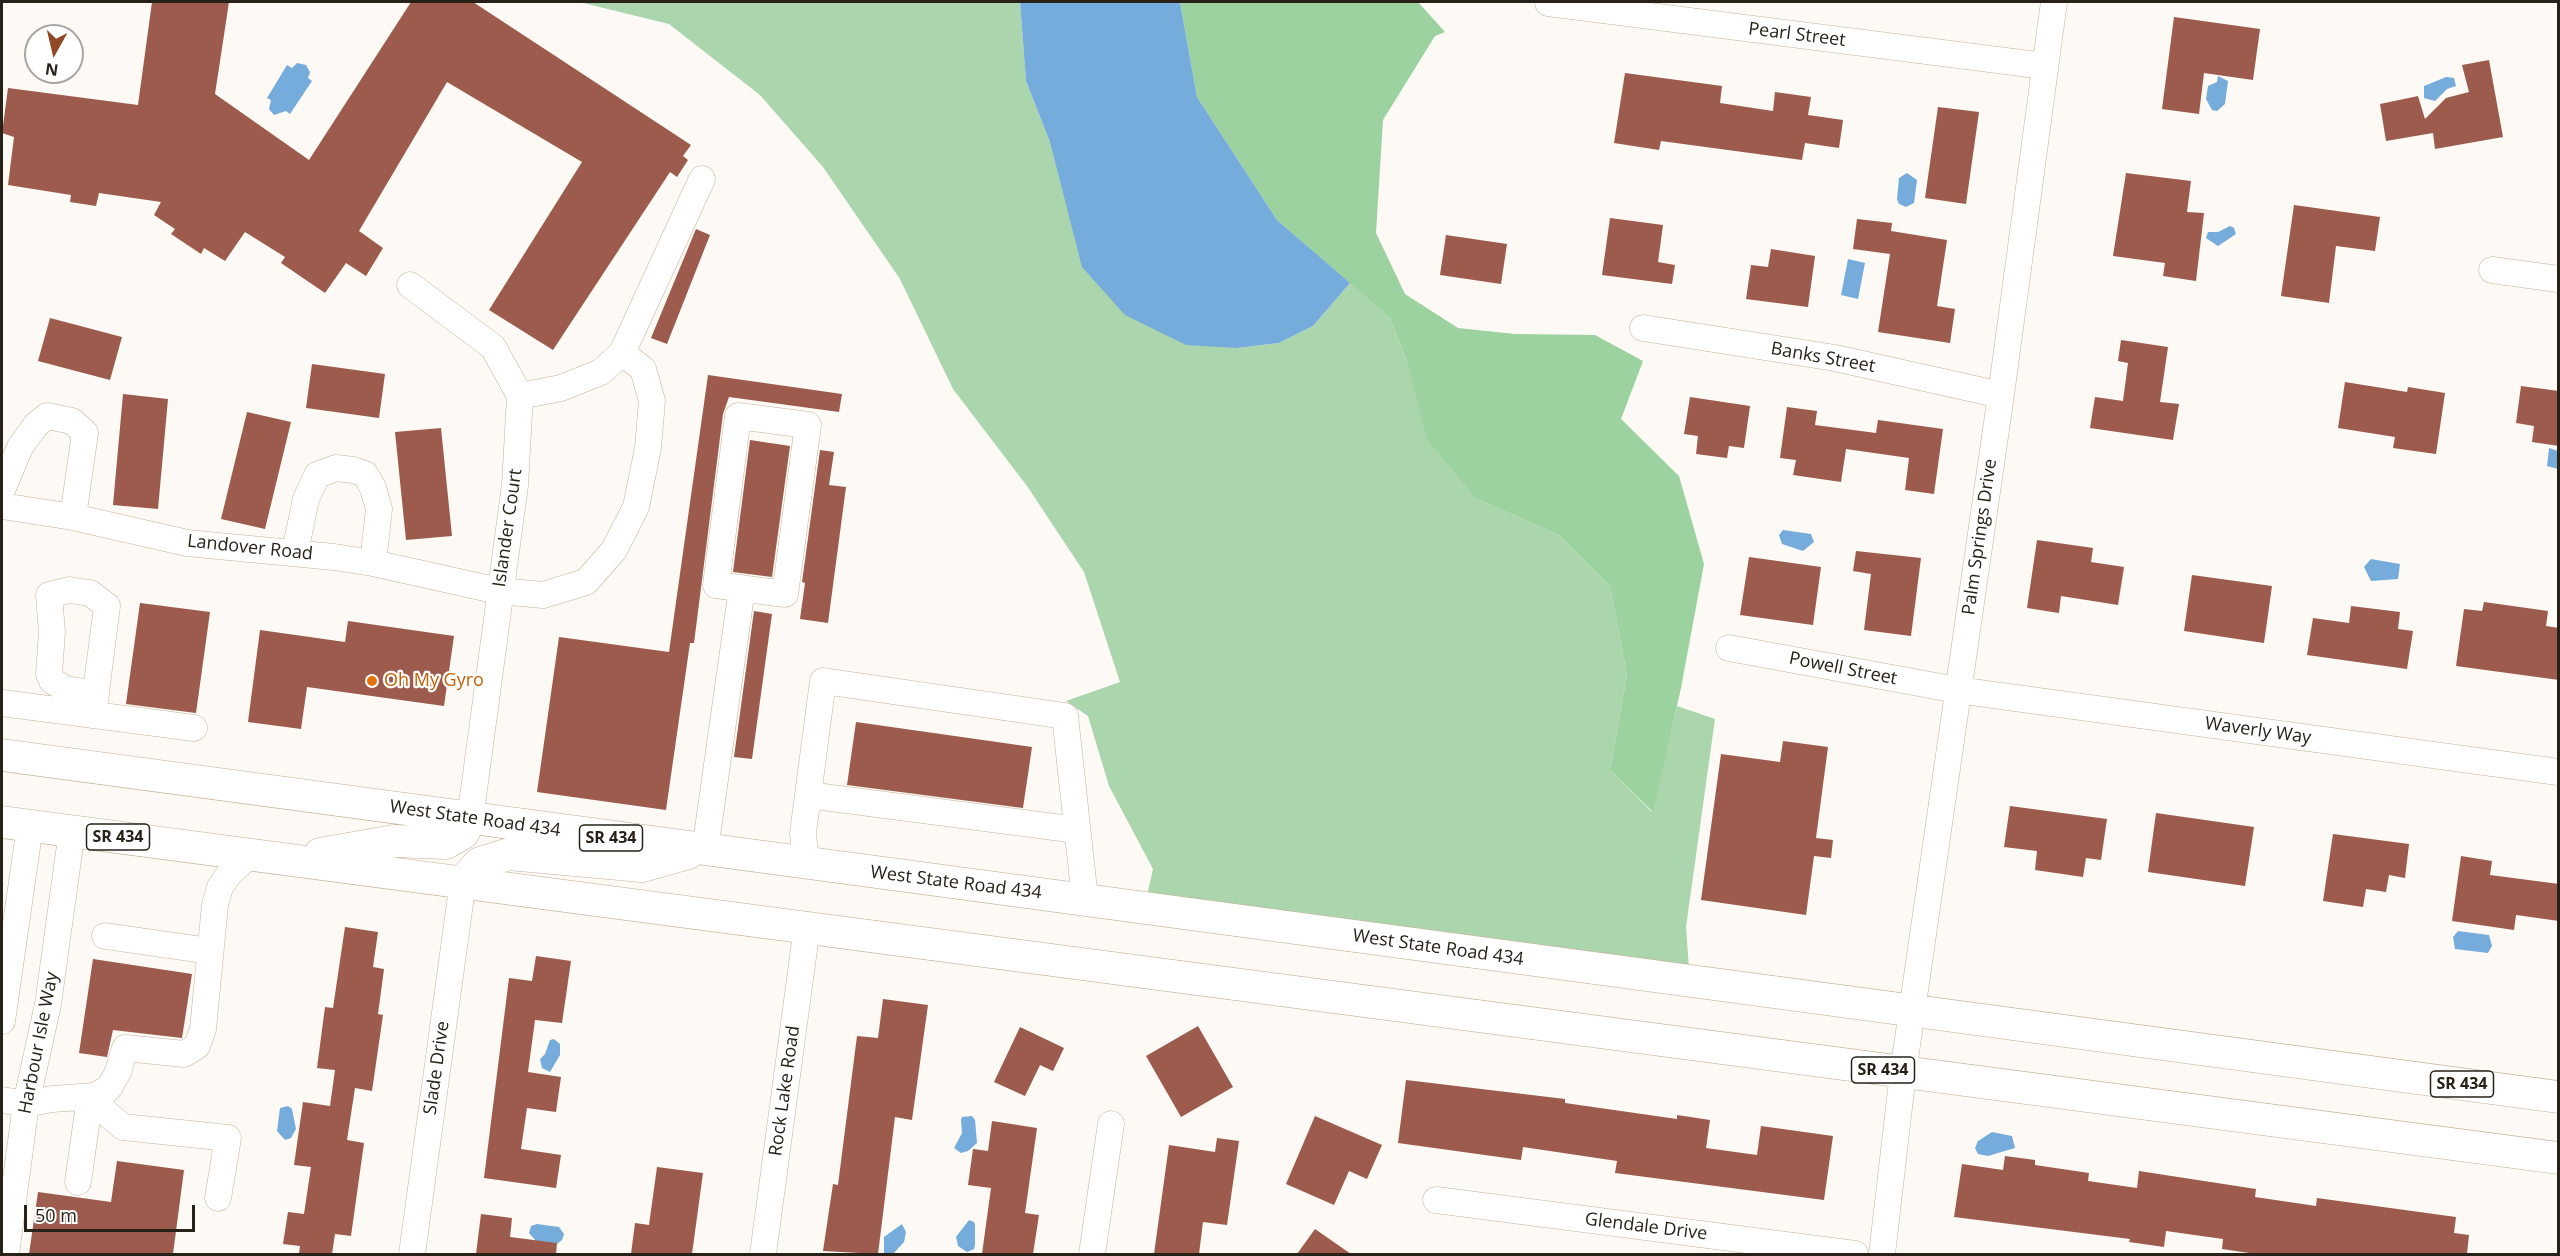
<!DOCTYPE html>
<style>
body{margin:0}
#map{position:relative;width:2560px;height:1256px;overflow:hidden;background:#fdf9f4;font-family:"Open Sans",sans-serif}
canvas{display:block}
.frame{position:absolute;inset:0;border:3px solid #272117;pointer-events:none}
.north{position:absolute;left:24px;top:24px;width:60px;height:60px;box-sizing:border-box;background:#fff;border:2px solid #a9a6a2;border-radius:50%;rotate:188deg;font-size:16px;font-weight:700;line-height:24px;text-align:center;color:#272117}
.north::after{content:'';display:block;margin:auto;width:21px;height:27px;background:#904826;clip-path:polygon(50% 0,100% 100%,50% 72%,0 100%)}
.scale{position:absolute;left:24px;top:1205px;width:171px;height:27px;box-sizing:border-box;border:3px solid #272117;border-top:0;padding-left:8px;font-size:18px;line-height:21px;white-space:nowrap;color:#272117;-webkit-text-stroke:4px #fff;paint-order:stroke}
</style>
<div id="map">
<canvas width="2560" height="1256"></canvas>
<div class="frame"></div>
<div class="north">N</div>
<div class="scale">50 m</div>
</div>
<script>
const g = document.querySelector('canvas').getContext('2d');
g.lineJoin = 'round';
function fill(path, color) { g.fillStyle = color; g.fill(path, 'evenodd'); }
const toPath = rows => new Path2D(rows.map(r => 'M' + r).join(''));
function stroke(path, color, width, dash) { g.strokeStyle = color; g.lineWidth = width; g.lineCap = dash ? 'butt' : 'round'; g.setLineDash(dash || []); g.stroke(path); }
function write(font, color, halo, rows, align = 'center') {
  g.font = font + ' "Open Sans",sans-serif'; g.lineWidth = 4.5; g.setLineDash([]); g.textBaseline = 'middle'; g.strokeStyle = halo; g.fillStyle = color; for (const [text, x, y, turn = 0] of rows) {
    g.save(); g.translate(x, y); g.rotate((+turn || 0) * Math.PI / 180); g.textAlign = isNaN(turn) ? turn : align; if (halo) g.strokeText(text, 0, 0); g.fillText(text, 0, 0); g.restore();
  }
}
fill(toPath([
 [579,2,1020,2,1026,81,1050,142,1237,348,1279,343,1313,326,1350,283,1390,318,1408,364,1477,499,1559,535,1610,586,1627,675,1610,770,1652,812,1677,706,1715,719,1686,927,1689,969,1147,895,1153,869,1109,786,1088,716,1066,701,1120,682,1084,572,1027,486,953,389,900,279,823,167,760,95,669,24]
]), '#aad5ad');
fill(toPath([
 [1180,2,1418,2,1445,32,1435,36,1383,120,1376,233,1405,294,1458,328,1515,334,1595,335,1643,361,1621,419,1679,476,1704,564,1681,688,1653,812,1610,770,1627,675,1610,586,1559,535,1477,499,1427,439,1408,364,1390,318,1277,220,1197,97]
]), '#9bd2a0');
fill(toPath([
 [1020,2,1180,2,1197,97,1277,220,1350,283,1313,326,1279,343,1237,348,1186,345,1125,315,1082,267,1050,142,1026,81],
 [297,63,306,65,310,72,308,78,312,81,290,114,286,111,274,115,269,109,271,100,267,98,287,65,292,68],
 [2218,76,2228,81,2225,104,2217,111,2212,110,2206,99,2208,86,2217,82],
 [2446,77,2454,78,2456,86,2447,89,2435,101,2424,98,2424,86],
 [1907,173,1917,180,1914,203,1906,207,1899,204,1897,199,1899,178],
 [2230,226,2234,228,2236,234,2218,246,2206,238,2208,232,2218,232],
 [1848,259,1865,263,1858,299,1841,295],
 [2549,448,2558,451,2558,469,2547,466],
 [1783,530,1811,534,1814,542,1803,551,1782,544,1779,535],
 [2371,559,2400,564,2398,579,2371,581,2364,567],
 [2458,931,2489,935,2492,946,2488,953,2455,949,2453,937],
 [554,1039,560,1044,560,1055,550,1072,542,1068,540,1059,545,1054,550,1040],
 [288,1106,292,1109,296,1129,291,1138,285,1140,277,1131,280,1108],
 [972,1116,975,1120,977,1143,968,1151,961,1153,954,1148,962,1133,961,1120,962,1117],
 [1992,1132,2012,1136,2015,1148,1988,1156,1978,1154,1975,1148,1978,1141],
 [969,1220,974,1222,975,1225,975,1245,974,1249,967,1252,958,1246,956,1237],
 [537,1224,559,1227,564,1234,562,1240,557,1244,536,1241,529,1233,531,1226],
 [902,1224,906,1232,904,1242,894,1253,884,1254,884,1237]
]), '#76acdb');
fill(toPath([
 [152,2,229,2,215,94,309,160,411,2,473,2,691,145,683,156,688,160,677,177,670,172,553,350,489,310,582,162,447,82,359,231,383,248,366,276,346,263,325,293,281,263,285,257,245,232,225,261,204,248,201,254,171,234,175,229,154,215,161,202,99,193,96,206,70,202,71,195,8,185,14,137,2,133,8,88,138,105],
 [2174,17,2260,29,2253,80,2204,73,2199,114,2162,109],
 [2489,60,2503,137,2435,149,2433,133,2386,141,2380,104,2418,96,2425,119,2446,98,2469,92,2462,65],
 [1625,73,1722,86,1720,103,1773,111,1775,92,1811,97,1808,115,1843,120,1839,148,1805,143,1802,160,1661,141,1659,150,1614,143],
 [1938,107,1979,112,1966,204,1925,198],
 [2126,173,2191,181,2187,212,2204,213,2196,281,2163,276,2165,263,2113,256],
 [2294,205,2380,217,2375,251,2336,246,2329,303,2281,296],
 [1610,218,1663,225,1658,262,1675,265,1672,284,1602,275],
 [1857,219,1892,223,1891,231,1947,240,1937,306,1955,309,1950,343,1878,332,1890,254,1853,249],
 [696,229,710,235,667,344,651,338],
 [1446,235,1507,244,1501,284,1440,275],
 [1771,249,1815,256,1808,307,1746,299,1751,265,1768,267],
 [50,318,122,337,110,380,38,361],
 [2121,340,2168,347,2160,402,2179,404,2173,440,2090,428,2095,397,2123,401,2128,363,2118,361],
 [312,364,385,374,379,418,306,408],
 [708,375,842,394,839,412,729,397,723,414,694,643,690,643,666,810,537,792,559,637,669,652],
 [2345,382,2407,392,2408,387,2445,393,2436,454,2393,448,2395,437,2338,428],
 [2521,386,2559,391,2559,446,2532,442,2534,426,2516,423],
 [123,394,168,399,158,509,113,505],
 [1690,397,1750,406,1744,448,1729,446,1727,458,1696,454,1698,436,1684,434],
 [1787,407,1817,411,1815,425,1876,433,1878,420,1943,429,1934,494,1905,490,1909,458,1846,449,1841,482,1793,475,1796,460,1780,458],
 [247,412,291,422,265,529,221,519],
 [441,428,452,536,406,540,395,432],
 [750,440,790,446,772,577,733,572],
 [820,450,834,452,829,485,846,487,828,623,800,619,805,583,802,582],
 [2037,540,2093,548,2091,562,2124,567,2118,605,2061,596,2059,613,2027,608],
 [1856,551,1921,558,1911,636,1864,630,1871,574,1853,571],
 [1749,557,1821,567,1813,625,1740,615],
 [2192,575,2272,586,2264,643,2184,631],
 [2484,602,2548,611,2546,626,2559,628,2559,680,2456,666,2464,609,2482,611],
 [140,603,210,612,196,713,126,704],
 [2351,606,2400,612,2398,629,2413,631,2407,669,2307,655,2313,618,2349,623],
 [754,611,772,614,752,759,734,757],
 [348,621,454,636,444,706,307,687,301,729,248,722,260,630,345,642],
 [856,722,1032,747,1023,808,847,785],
 [1783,741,1828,747,1816,838,1833,840,1831,858,1814,856,1806,915,1701,900,1721,754,1780,762],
 [2010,806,2107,819,2101,860,2086,858,2083,877,2035,870,2037,851,2004,847],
 [2156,813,2254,827,2245,886,2148,872],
 [2333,834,2409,844,2405,878,2389,875,2386,892,2366,889,2363,907,2323,901],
 [2461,856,2492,861,2490,875,2559,884,2559,921,2516,915,2514,930,2452,921],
 [345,927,378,932,373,967,384,969,378,1014,383,1015,372,1091,355,1088,347,1140,364,1143,351,1236,335,1234,332,1254,299,1254,300,1246,283,1244,288,1212,304,1214,311,1167,294,1165,303,1102,330,1106,335,1070,317,1068,325,1007,333,1008],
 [536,956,571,961,562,1023,535,1020,528,1072,561,1077,556,1112,527,1108,521,1149,561,1155,556,1188,484,1178,509,978,532,981],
 [93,959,192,974,182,1038,113,1030,107,1057,79,1053],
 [883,999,928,1005,912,1120,895,1117,878,1254,823,1251,833,1184,838,1185,857,1036,878,1038],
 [1198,1026,1233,1087,1181,1117,1146,1056],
 [1020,1027,1064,1048,1053,1071,1040,1065,1025,1096,994,1082],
 [1406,1080,1565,1099,1565,1103,1677,1119,1677,1115,1710,1120,1706,1148,1757,1155,1761,1126,1833,1136,1824,1200,1615,1173,1617,1161,1523,1147,1521,1160,1398,1143],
 [1315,1116,1382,1145,1367,1179,1349,1171,1334,1205,1286,1184],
 [992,1121,1037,1128,1025,1213,1039,1215,1033,1254,982,1254,991,1188,968,1185,973,1149,988,1151],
 [1217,1138,1239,1141,1227,1225,1203,1222,1199,1254,1154,1254,1169,1145,1215,1152],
 [2005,1156,2035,1160,2035,1165,2089,1173,2088,1181,2137,1188,2139,1171,2256,1189,2255,1197,2316,1206,2317,1198,2456,1217,2454,1233,2469,1235,2467,1254,2256,1254,2222,1249,2223,1239,2166,1231,2164,1247,2129,1242,2130,1239,1954,1217,1962,1164,2003,1170],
 [117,1161,184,1170,173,1254,29,1254,38,1192,111,1202],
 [657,1167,703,1173,692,1254,631,1254,635,1223,649,1225],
 [481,1214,512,1218,510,1237,557,1243,556,1254,476,1254],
 [1315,1229,1351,1254,1297,1254]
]), '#9c5b4c');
const minor = toPath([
 [1548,3,2045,66],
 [2492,270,2558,279],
 [410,285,493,347,520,396,515,485,470,819],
 [1643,328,1835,358,2001,395],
 [520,396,561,388,601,372,622,353,702,179],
 [738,416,808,425,785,594,716,585,738,416],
 [2,490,20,447,36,425,47,416,72,421,85,433,73,517],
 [2,506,73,517,187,543,334,557,373,563,499,591,543,595,586,582,614,550,636,507,648,448,652,401,643,369,622,353],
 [295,552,306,499,317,475,336,468,353,470,365,474,373,488,379,509,373,563],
 [1729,648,1957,690,2558,772],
 [2,703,194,728],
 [93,715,107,606,90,593,69,590,49,595,52,632,49,674,52,681,66,689,96,694],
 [808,795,1077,830],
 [705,850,742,588],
 [806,864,803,833,823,681,1065,716,1085,899],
 [105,936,210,951],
 [2,1021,30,826],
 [95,1096,105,1112,123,1127,228,1138,218,1198],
 [2,1100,26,1104,52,1099,95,1096,109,1088,118,1072,125,1048,184,1054,197,1046,203,1029,215,905,220,887,230,873,251,854],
 [78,1182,90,1097],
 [1436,1200,1855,1254],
 [6,1254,26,1104,48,1004,72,831],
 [412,1254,463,881],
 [763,1254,807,927],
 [1092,1254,1111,1124],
 [1882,1254,1903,1073,2001,395,2054,2]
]);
const major = toPath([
 [2,755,2558,1097],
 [2,822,2558,1158],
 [320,854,394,841,446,843,463,833,470,819],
 [463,881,480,863,509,854,642,866,688,853]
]);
stroke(minor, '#c4b29a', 27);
stroke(major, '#c4b29a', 33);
stroke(minor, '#fff', 26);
stroke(major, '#fff', 32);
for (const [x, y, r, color] of [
 [372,681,6,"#e8710a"]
]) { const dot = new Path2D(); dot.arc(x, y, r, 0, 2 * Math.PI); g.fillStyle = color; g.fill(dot); stroke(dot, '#fff', 2); }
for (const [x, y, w] of [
 [118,837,63],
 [611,838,63],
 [1883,1070,63],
 [2462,1084,63]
]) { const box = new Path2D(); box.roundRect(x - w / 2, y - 13, w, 26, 4.5); g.fillStyle = '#fff'; g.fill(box); stroke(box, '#272117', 1.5); }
write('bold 16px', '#272117', null, [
 ["SR 434",118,837],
 ["SR 434",611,838],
 ["SR 434",1883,1070],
 ["SR 434",2462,1084]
]);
write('18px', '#272117', '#fff', [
 ["Pearl Street",1797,35,7],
 ["Banks Street",1823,358,10],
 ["Islander Court",508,528,-82],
 ["Palm Springs Drive",1980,537,-82],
 ["Landover Road",250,548,6],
 ["Powell Street",1843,669,11],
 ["Waverly Way",2258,731,8],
 ["West State Road 434",475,819,8],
 ["West State Road 434",956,883,7],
 ["West State Road 434",1438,948,8],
 ["Harbour Isle Way",39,1043,-79],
 ["Slade Drive",437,1068,-82],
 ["Rock Lake Road",785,1091,-82],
 ["Glendale Drive",1646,1227,7]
]);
write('18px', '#c56008', '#fff', [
 ["Oh My Gyro",384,681]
], 'left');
</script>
